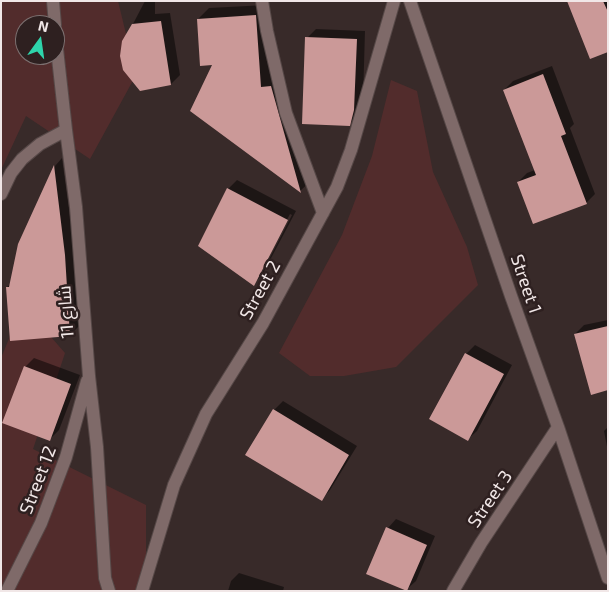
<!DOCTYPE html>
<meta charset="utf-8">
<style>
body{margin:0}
#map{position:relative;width:609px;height:592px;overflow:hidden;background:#382a29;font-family:"Exo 2",sans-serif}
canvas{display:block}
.frame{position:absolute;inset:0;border:2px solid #f1e7e7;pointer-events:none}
.north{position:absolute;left:15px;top:15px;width:50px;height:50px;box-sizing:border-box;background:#2e2020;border:1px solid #7c7070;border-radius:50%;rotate:14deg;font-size:14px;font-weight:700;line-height:20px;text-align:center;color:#f1e7e7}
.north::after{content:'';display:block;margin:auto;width:18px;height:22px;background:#2ed4ab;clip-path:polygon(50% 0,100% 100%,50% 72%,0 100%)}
</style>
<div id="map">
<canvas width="609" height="592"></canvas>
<div class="frame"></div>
<div class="north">N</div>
</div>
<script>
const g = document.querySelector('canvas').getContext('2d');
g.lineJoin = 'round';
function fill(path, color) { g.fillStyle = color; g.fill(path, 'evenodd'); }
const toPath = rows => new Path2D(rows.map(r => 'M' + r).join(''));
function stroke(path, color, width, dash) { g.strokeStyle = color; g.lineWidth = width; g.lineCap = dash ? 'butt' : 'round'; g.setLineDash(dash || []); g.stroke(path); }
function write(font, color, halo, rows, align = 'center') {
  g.font = font + ' "Exo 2",Cairo,sans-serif'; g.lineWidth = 5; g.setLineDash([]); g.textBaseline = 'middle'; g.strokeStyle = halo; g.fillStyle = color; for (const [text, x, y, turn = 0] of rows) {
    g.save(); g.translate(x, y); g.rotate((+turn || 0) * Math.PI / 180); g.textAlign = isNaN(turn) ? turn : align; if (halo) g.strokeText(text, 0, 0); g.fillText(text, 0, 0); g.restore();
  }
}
fill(toPath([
 [1,1,118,1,136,75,90,159,26,116,1,170],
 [25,25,55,25,55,55,25,55],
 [391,80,417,91,433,172,467,247,478,285,396,367,344,376,310,376,279,353,342,235,372,156],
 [23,305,65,353,33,449,146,505,146,591,1,591,1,358]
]), '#522c2c');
fill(toPath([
 [145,1,155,1,155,14,170,13,180,75,171,84,124,41],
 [569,1,608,1,608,51],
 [266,5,271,77,311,181,300,191,214,64,198,19,209,8],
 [316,29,365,31,363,100,358,115,349,124,307,38],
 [552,66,574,124,570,128,595,194,586,203,518,182,527,173,535,170,504,90,513,81],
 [62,158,74,246,79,326,70,335,7,287,11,284,19,245,55,166],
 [237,180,296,211,262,275,253,284,228,189],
 [290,214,292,215,261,275,258,275],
 [608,320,608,388,575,334,584,325],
 [475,345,512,365,477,431,468,439,466,354],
 [34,358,80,375,59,430,50,439,25,367],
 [283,401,357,446,330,490,322,499,274,410],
 [608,427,608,452,604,431],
 [396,519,435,536,416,581,407,589,388,528],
 [239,573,284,587,283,591,228,591,231,581]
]), '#0007');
fill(toPath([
 [567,1,603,1,608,12,608,52,590,59],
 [256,15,261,87,271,86,301,193,190,111,212,65,200,66,197,19],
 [161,21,171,85,140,91,123,70,120,56,122,41,132,24],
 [305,37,357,39,354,110,350,126,302,124],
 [543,74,566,134,561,136,587,204,533,224,517,182,536,175,503,90],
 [54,165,65,255,70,336,10,341,6,287,9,287,18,244],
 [227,188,288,220,254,286,198,246],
 [608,326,608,390,591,395,574,334],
 [465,353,504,374,468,441,429,419],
 [24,366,71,384,50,441,2,423],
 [273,409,349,455,322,501,245,455],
 [386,527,427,545,407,591,366,574]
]), '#cb9998');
const minor = toPath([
 [53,1,55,25],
 [262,1,267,31,286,113,323,213],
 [410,1,511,296,558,427,608,578],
 [55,31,66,130,76,207,89,376,97,447,105,578,109,591],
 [1,194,11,173,22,159,40,144,66,130],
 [7,591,41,523,66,457,87,381],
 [142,591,174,485,206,414,263,323,337,187,351,150,394,1],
 [453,591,481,543,558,427]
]);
stroke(minor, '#564847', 14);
stroke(minor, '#7f6a69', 12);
write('18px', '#f1e7e7', '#2e2020', [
 ["Street 1",526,284,71],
 ["Street 2",260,290,-61],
 ["شارع 11",66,312,-94],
 ["Street 12",38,480,-69],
 ["Street 3",490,499,-56]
]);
</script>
